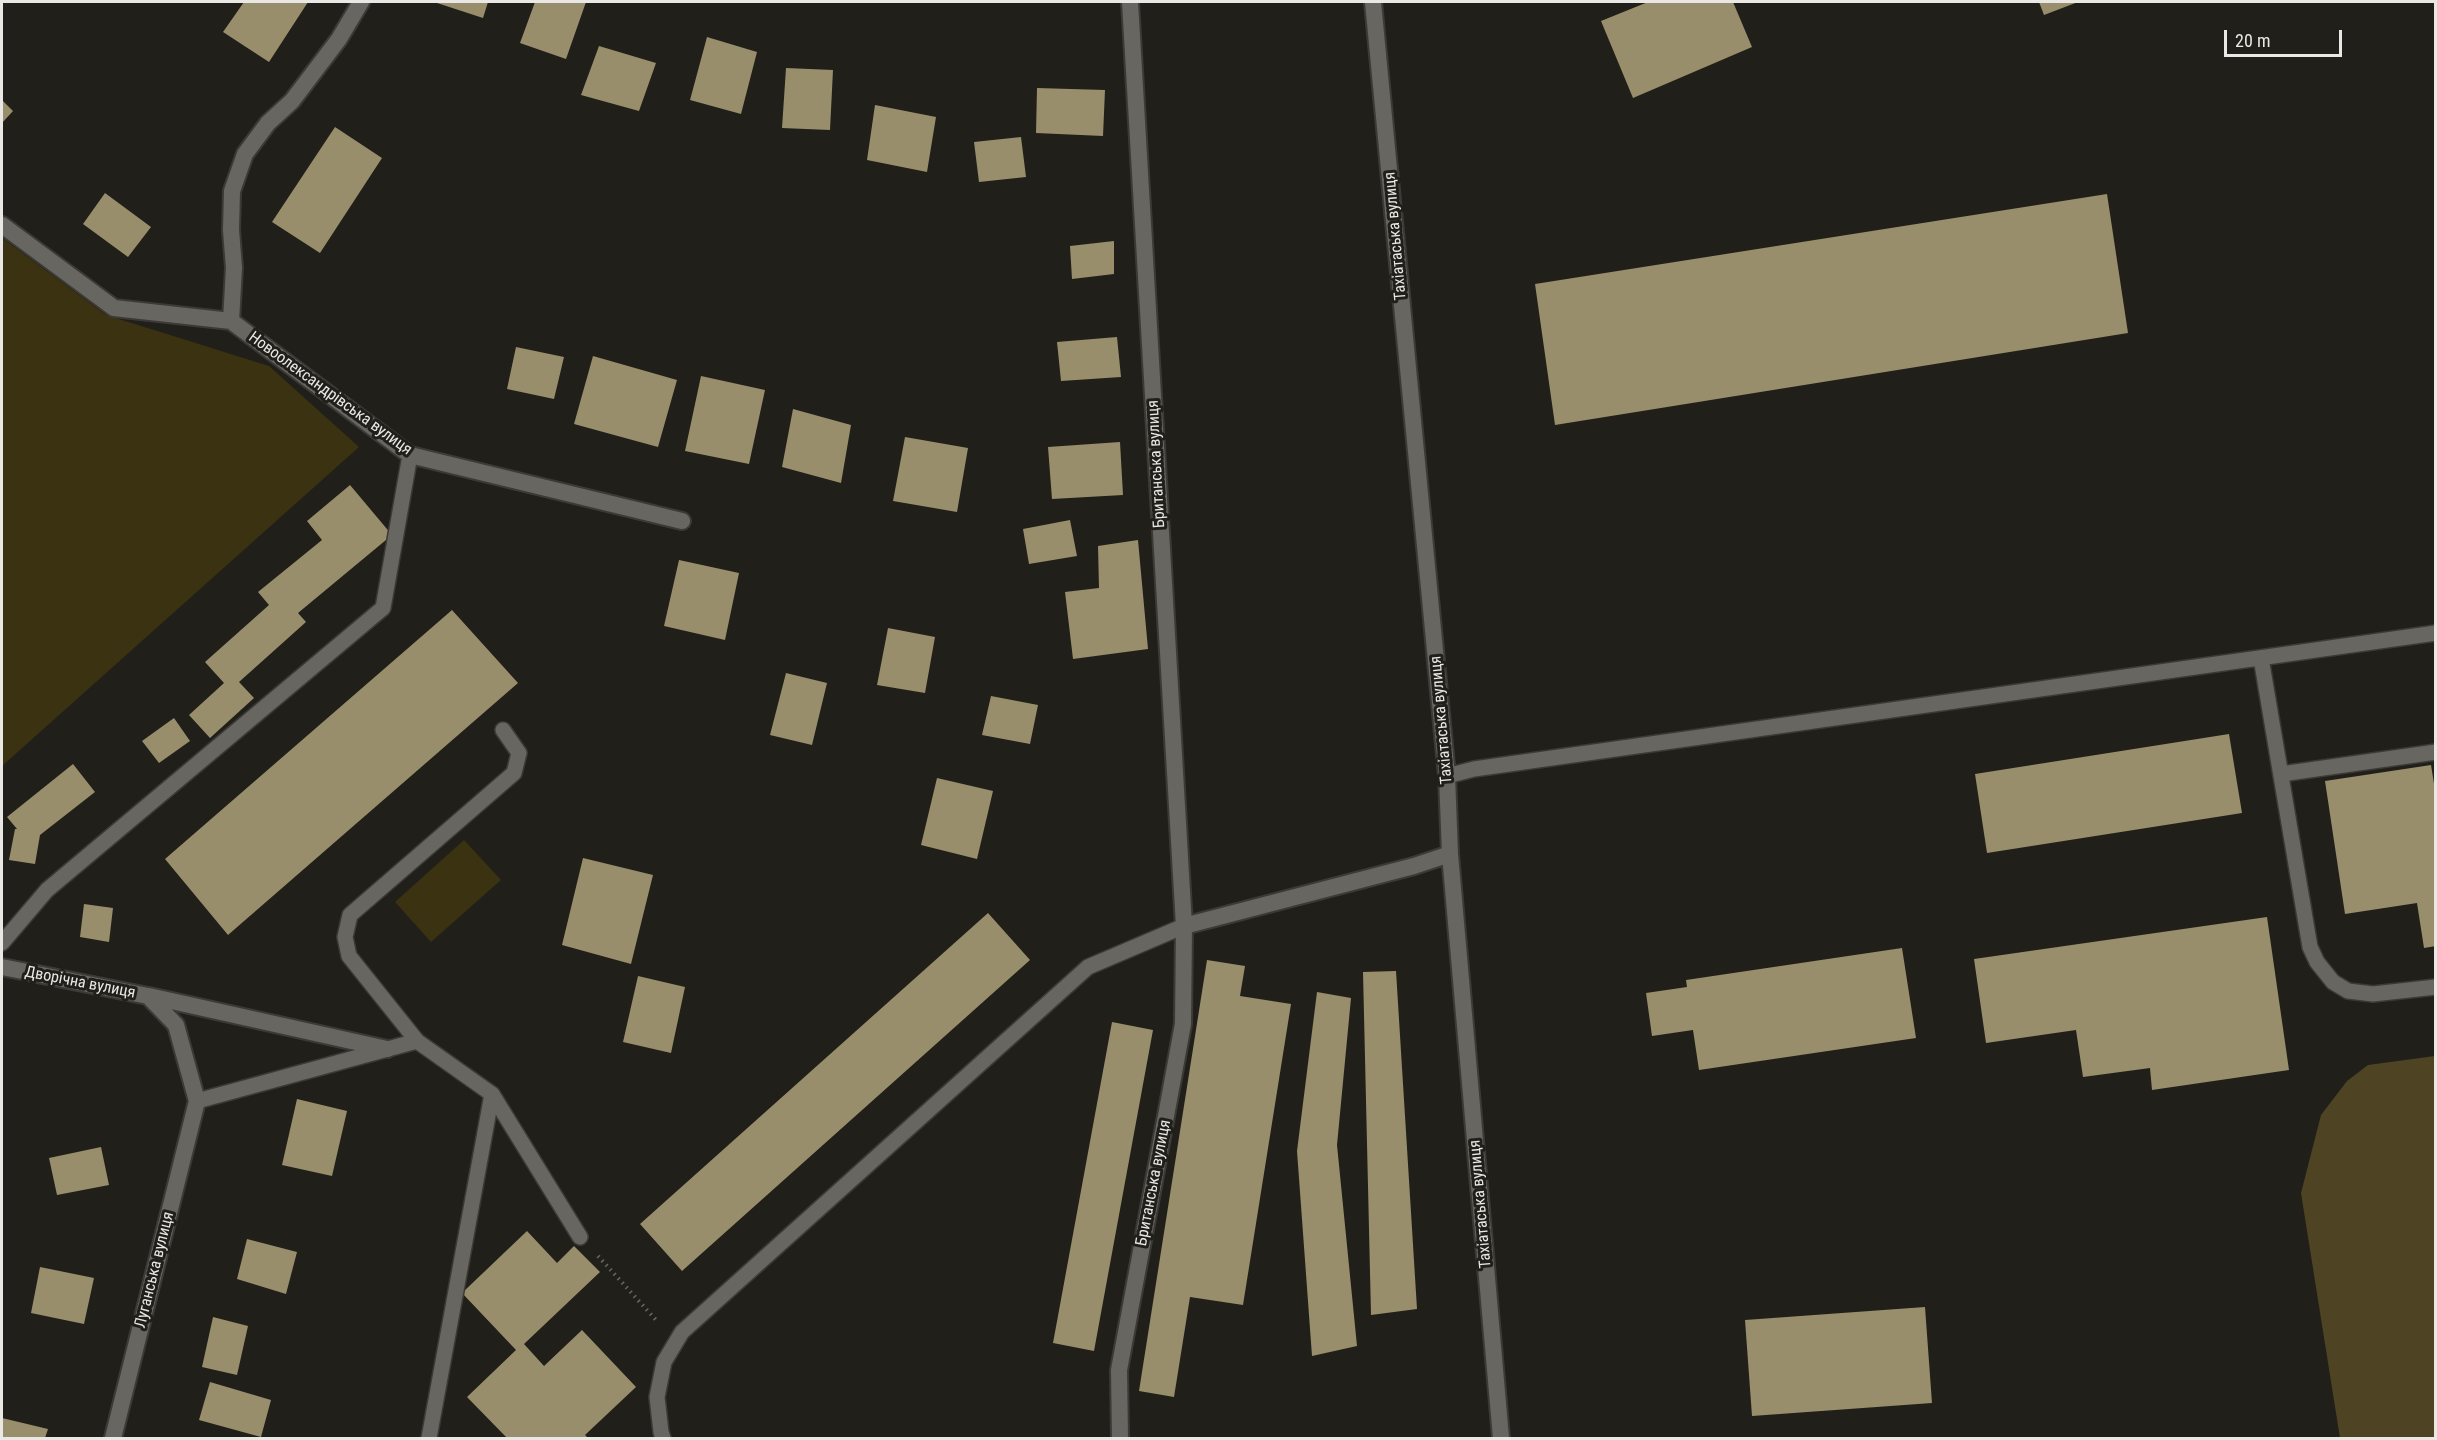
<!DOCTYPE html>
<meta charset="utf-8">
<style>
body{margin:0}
#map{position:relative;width:2437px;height:1440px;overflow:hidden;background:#211f1a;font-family:"Roboto Condensed",sans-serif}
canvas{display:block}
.frame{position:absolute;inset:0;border:3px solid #e9e8e4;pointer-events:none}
.scale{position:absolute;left:2224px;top:30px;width:118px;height:27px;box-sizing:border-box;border:3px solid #e9e8e4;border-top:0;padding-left:8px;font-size:18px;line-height:21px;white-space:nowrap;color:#e9e8e4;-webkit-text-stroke:4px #211f1a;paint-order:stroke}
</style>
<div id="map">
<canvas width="2437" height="1440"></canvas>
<div class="frame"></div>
<div class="scale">20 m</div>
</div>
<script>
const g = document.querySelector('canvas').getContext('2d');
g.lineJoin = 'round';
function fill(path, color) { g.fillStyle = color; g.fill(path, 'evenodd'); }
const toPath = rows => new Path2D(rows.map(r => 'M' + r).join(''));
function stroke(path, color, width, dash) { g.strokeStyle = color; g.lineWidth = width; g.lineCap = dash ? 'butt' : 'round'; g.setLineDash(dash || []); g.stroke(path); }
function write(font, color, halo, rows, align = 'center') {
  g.font = font + ' "Roboto Condensed",sans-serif'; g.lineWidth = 6; g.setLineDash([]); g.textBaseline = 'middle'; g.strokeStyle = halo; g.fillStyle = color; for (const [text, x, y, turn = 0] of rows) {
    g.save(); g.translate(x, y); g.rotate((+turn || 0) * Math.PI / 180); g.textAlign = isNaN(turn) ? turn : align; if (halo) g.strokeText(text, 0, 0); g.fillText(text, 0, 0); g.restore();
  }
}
fill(toPath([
 [2,238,106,315,269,366,359,447,2,766],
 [464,840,501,880,431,942,395,902]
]), '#3b3212');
fill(toPath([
 [2435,1056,2435,1438,2340,1438,2301,1193,2321,1115,2347,1081,2368,1065]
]), '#4e4423');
fill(toPath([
 [244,2,308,2,269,62,223,32],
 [434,2,488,2,483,18],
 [535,2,586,2,566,59,520,43],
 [1648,2,1733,2,1752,47,1633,98,1601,21],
 [2039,2,2078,2,2044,15],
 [707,37,757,52,741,114,690,100],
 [599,46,656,63,639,111,581,95],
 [786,68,833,70,830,130,782,128],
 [1037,88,1105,90,1103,136,1036,133],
 [2,100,13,111,2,123],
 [875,105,936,117,927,172,867,160],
 [335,127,382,158,320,253,272,222],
 [1021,137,1026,177,979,182,974,142],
 [105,193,151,227,128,257,83,224],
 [2107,194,2128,333,1555,425,1535,284],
 [1114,241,1114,274,1072,279,1070,246],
 [1117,337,1121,377,1061,381,1057,342],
 [516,347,564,357,554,399,507,389],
 [593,356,677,380,658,447,574,424],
 [701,376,765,390,749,464,685,451],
 [793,409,851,425,841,483,782,467],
 [905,437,968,448,957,512,893,501],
 [1120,442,1123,495,1052,499,1048,447],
 [350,485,392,535,298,613,306,622,239,682,254,698,210,738,189,715,224,683,205,662,269,605,258,592,322,540,307,521],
 [1070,520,1077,556,1029,564,1023,529],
 [1138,540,1148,649,1073,659,1065,592,1099,588,1098,546],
 [679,560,739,573,725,640,664,626],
 [452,610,518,683,228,935,165,859],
 [888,628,935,637,925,693,877,685],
 [786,673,827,683,812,745,770,735],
 [991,696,1038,705,1030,744,982,735],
 [174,718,190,741,159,763,142,741],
 [2229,734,2242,813,1987,853,1975,774],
 [73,764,95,792,40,835,35,864,9,860,15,829,17,829,7,817],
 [2431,765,2436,796,2436,946,2424,948,2417,903,2345,914,2325,781],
 [937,778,993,791,977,859,921,845],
 [583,858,653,875,631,964,562,945],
 [84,904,113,908,109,942,80,937],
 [988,913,1030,960,682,1271,640,1224],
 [2267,917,2289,1070,2152,1090,2150,1068,2083,1077,2076,1030,1986,1043,1974,959],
 [1902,948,1916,1038,1699,1070,1693,1030,1652,1036,1646,993,1687,987,1686,980],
 [1207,960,1245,966,1240,996,1291,1004,1243,1305,1190,1297,1174,1397,1139,1391],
 [1396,971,1417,1309,1371,1315,1363,972],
 [638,976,685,987,671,1053,623,1042],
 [1317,992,1351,998,1337,1145,1357,1346,1312,1356,1297,1151],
 [1112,1022,1153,1030,1094,1351,1053,1343],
 [297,1099,347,1111,332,1176,282,1165],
 [101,1147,109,1185,57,1195,49,1158],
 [527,1231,557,1263,574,1246,600,1272,524,1344,544,1366,582,1330,636,1387,585,1435,588,1438,507,1438,467,1397,516,1350,462,1293],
 [247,1239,297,1252,286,1294,237,1279],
 [40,1267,94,1278,84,1324,31,1313],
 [1925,1307,1932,1403,1752,1416,1745,1320],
 [213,1317,248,1326,237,1375,202,1367],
 [210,1382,271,1400,261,1437,199,1420],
 [2,1418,48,1429,45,1438,2,1438]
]), '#998e6b');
const service = toPath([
 [2261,658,2310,947,2317,962,2333,982,2348,991,2373,994,2436,987],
 [503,730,519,753,514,773,350,915,345,937,349,956,417,1041,492,1094,580,1237],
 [2281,774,2436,752],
 [1447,776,1474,769,2436,633],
 [2,943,47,890,383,608,410,455],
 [197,1101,417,1041],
 [429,1438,492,1094],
 [663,1438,661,1432,657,1397,664,1362,682,1332,1088,967,1184,926]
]);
const minor = toPath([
 [1373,2,1447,776,1450,854,1501,1438],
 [2,225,114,308,231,321,410,455,682,521],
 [231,321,234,268,231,230,232,191,245,154,268,123,292,101,339,39,361,2],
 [1184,926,1414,866,1450,854],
 [2,967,148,996,176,1025,197,1101,113,1438],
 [149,996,387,1049],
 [1120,1438,1119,1370,1183,1024,1184,926,1130,2]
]);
stroke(service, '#3c3a37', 18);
stroke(minor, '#3c3a37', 20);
stroke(toPath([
 [598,1256,657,1321]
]), '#696762', 4, [1.5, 4.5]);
stroke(service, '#676660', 15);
stroke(minor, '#676660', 16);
write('16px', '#e9e8e4', '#211f1a', [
 ["Тахіатаська вулиця",1396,236,-95],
 ["Новоолександрівська вулиця",330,394,36],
 ["Британська вулиця",1157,464,-93],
 ["Тахіатаська вулиця",1442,720,-95],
 ["Дворічна вулиця",80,983,11],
 ["Британська вулиця",1154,1183,-79],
 ["Тахіатаська вулиця",1481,1204,-95],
 ["Луганська вулиця",155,1270,-76]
]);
</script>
